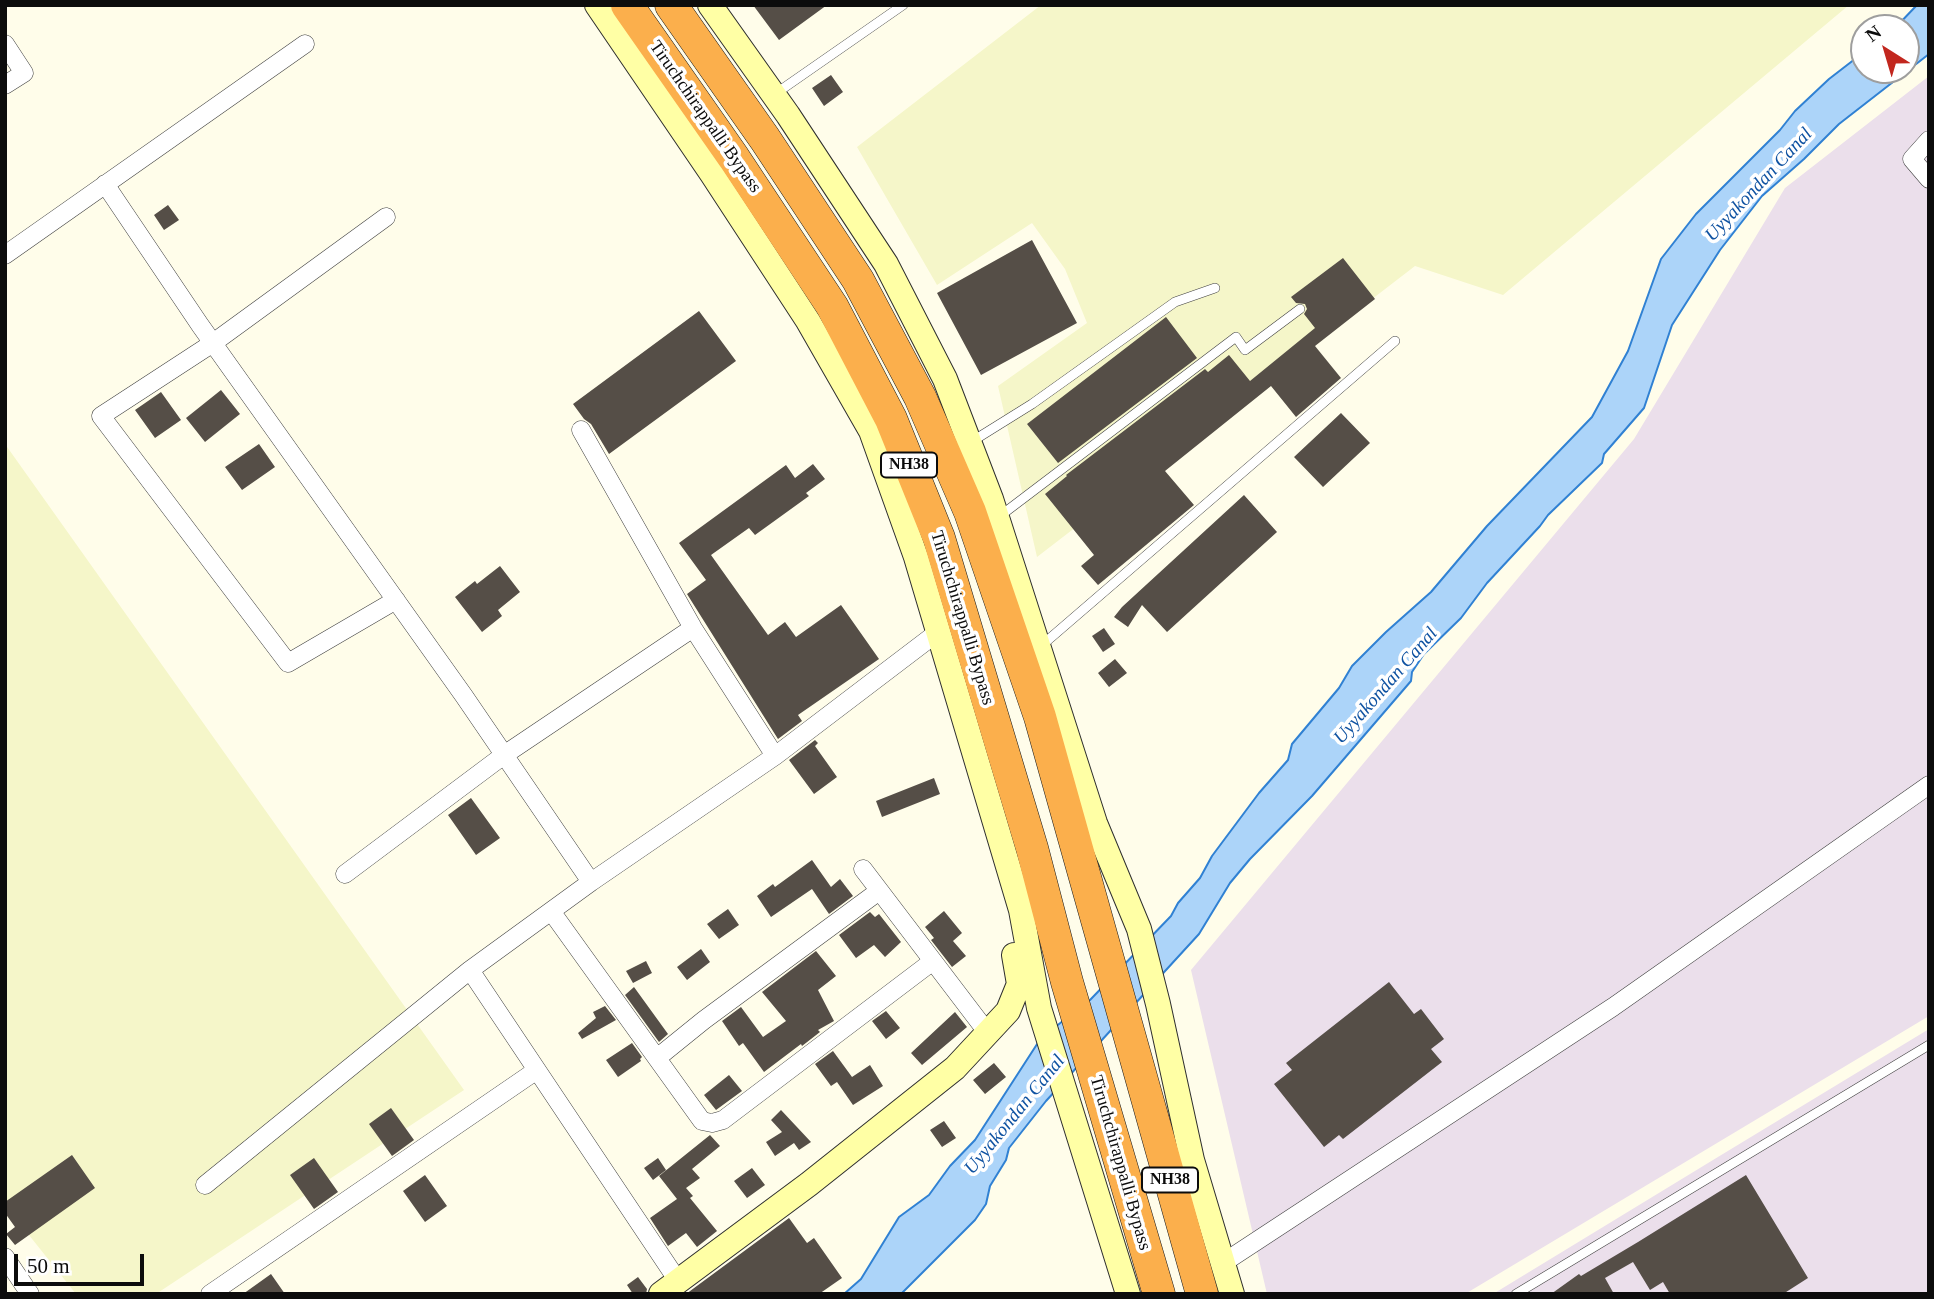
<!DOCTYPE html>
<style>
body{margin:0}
#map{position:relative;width:1934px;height:1299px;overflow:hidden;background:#fffdea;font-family:Georgia,serif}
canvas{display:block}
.frame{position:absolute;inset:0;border:7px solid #0c0c0c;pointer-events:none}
.north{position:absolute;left:1850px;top:14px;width:70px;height:70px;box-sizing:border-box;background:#fff;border:2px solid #9e9e9e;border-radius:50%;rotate:323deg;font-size:19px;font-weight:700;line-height:28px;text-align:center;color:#0c0c0c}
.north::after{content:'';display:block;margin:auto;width:24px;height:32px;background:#c2271e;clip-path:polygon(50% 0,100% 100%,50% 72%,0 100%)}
.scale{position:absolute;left:14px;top:1254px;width:130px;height:32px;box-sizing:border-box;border:4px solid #0c0c0c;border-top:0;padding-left:9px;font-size:21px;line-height:24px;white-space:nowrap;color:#0c0c0c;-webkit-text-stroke:5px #fff;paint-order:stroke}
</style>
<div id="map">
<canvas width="1934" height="1299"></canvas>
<div class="frame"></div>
<div class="north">N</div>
<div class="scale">50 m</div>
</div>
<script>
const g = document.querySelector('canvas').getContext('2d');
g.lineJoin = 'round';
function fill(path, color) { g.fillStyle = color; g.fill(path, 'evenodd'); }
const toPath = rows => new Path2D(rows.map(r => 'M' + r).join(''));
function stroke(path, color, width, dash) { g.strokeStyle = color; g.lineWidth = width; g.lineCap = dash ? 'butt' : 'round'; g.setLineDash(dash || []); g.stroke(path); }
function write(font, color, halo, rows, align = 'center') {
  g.font = font + ' Georgia,serif'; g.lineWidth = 7; g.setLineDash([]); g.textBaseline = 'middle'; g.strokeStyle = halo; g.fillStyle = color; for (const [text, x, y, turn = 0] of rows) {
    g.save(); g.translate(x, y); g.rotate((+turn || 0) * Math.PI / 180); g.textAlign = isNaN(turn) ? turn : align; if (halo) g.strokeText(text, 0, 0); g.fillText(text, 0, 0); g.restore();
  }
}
fill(toPath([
 [1929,76,1929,1016,1465,1294,1267,1294,1191,970,1634,439,1785,188],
 [1929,1029,1929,1294,1493,1294,1713,1160]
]), '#ebdfeb');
fill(toPath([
 [1041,5,1849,5,1503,295,1415,266,1037,557,998,386,1087,323,1065,269,1032,223,937,285,857,147],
 [5,444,464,1090,156,1294,76,1294,5,1205]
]), '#f5f6c9');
const water = toPath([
 [1917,5,1929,5,1929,54,1839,124,1804,159,1762,196,1720,250,1672,325,1644,408,1604,454,1602,463,1548,515,1540,526,1487,583,1461,618,1424,654,1412,672,1411,681,1312,796,1250,859,1230,883,1199,934,1046,1101,1009,1148,1006,1160,990,1186,986,1204,975,1220,901,1294,844,1294,861,1279,899,1217,929,1195,950,1166,975,1140,1041,1038,1090,1000,1171,916,1178,903,1200,878,1212,856,1259,793,1288,760,1292,744,1339,688,1352,666,1386,632,1431,592,1487,526,1592,417,1628,351,1661,259,1696,214,1780,130,1795,111,1829,79,1864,52,1864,70,1906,70,1906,28,1895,28,1917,5]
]);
fill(water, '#acd4f9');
stroke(water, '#3081d3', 2);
fill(toPath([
 [753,5,827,5,779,40],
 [831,75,843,92,824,106,812,88],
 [168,205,179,220,164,230,154,215],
 [1032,240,1077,323,981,375,937,293],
 [1343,258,1375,299,1315,346,1341,378,1296,417,1271,386,1165,471,1194,505,1098,585,1081,566,1094,555,1045,494,1067,476,1066,475,1205,369,1208,372,1229,355,1250,381,1315,328,1304,314,1307,309,1305,304,1296,303,1291,297],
 [699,311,736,361,609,454,591,424,584,419,573,404],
 [1166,317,1197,358,1058,463,1027,424],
 [221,390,240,414,205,442,186,418],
 [161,392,181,420,155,438,135,410],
 [1341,413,1370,443,1323,487,1294,457],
 [259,444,275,467,242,490,225,467],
 [813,464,825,479,806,493,809,496,755,535,749,528,711,555,768,635,785,622,796,637,841,605,879,659,798,715,802,721,778,739,687,594,706,580,679,543,786,465,795,478],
 [1244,495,1277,532,1167,632,1142,605,1128,627,1114,617,1122,607],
 [500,566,520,592,498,610,502,616,482,632,455,597,475,581,477,584],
 [1104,628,1115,644,1103,652,1092,636],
 [1115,659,1127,673,1109,687,1098,673],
 [815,740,818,743,815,746,837,777,814,794,789,760],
 [934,778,940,794,882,817,876,801],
 [471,798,500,838,476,855,448,815],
 [812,860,831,887,840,879,853,896,829,914,812,889,771,917,757,896,773,884,775,887],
 [728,909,739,925,719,939,707,924],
 [944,911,962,933,953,941,966,956,952,967,931,940,934,938,925,927],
 [870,912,875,917,879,914,901,942,885,957,874,945,856,958,839,935],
 [701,949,710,962,687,980,677,967],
 [816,951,836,976,818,990,834,1021,818,1030,820,1032,802,1046,801,1044,764,1072,743,1043,739,1046,722,1021,741,1007,763,1037,786,1021,762,992],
 [646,961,652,973,633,983,626,971],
 [1389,982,1414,1014,1421,1009,1444,1039,1431,1049,1442,1062,1343,1139,1339,1135,1324,1147,1274,1084,1292,1070,1286,1063],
 [634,987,668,1034,659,1042,625,995],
 [605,1006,616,1020,582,1039,578,1033,596,1018,593,1012],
 [886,1011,900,1028,886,1039,872,1021],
 [955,1012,967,1027,922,1065,911,1053],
 [632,1043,642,1057,640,1059,641,1061,618,1077,606,1060],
 [833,1051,852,1077,870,1065,883,1086,853,1105,837,1082,831,1086,815,1064],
 [994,1063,1006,1077,985,1094,973,1080],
 [729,1075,742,1091,716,1110,704,1095],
 [391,1108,414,1140,392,1156,369,1124],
 [781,1110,811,1142,799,1150,794,1143,775,1156,766,1142,782,1132,771,1120],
 [944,1121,956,1138,942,1147,930,1130],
 [710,1135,720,1146,692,1169,700,1178,686,1188,693,1196,690,1198,717,1231,697,1247,686,1233,668,1246,650,1218,677,1199,659,1176],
 [72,1155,95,1188,15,1245,6,1234,15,1227,5,1213,5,1202],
 [314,1158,338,1192,314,1209,290,1175],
 [658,1158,666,1170,653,1180,644,1168],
 [752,1168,765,1185,747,1198,734,1181],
 [425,1175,447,1206,425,1222,403,1191],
 [1746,1175,1808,1278,1783,1294,1670,1294,1663,1282,1650,1290,1633,1262,1605,1278,1614,1294,1551,1294,1579,1274,1581,1276,1638,1242],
 [789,1218,807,1243,814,1238,842,1278,819,1294,686,1294],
 [271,1274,285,1294,243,1294],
 [638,1277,647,1289,646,1294,633,1294,627,1285]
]), '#554e47');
const lane = toPath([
 [775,94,903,5],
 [971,442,1032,404,1175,302,1215,288],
 [1000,516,1236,337,1245,350,1300,309],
 [1041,646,1395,341],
 [1516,1294,1929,1045]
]);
const street = toPath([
 [5,44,24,73,5,85],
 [1929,140,1912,159,1929,179],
 [105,184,200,325,464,696,591,882],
 [386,217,213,343,101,416,288,663,396,600],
 [5,255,305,44],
 [581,430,693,628,775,756],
 [863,869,987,1032],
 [345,874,504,755,693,628],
 [551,911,702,1121,712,1123,723,1120,933,961],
 [657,1058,704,1020,879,891],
 [205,1185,470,970],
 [5,1257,30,1294],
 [1223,1263,1613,1007,1929,785],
 [678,1281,470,970,591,882,775,756,938,632],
 [210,1294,537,1070]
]);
const secondary = toPath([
 [597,5,712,174,808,321,871,431,916,557,1021,910,1039,1008,1128,1294],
 [710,5,788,115,886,264,945,379,991,499,1095,823,1139,929,1158,1004,1192,1160,1232,1294],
 [661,1294,809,1184,955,1068,1008,1011,1019,984,1014,955]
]);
const highway = toPath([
 [627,5,734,158,832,306,891,419,939,538,1032,848,1067,982,1159,1294],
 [671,5,765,139,858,280,920,397,970,512,1040,717,1202,1294]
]);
stroke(lane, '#3f3f3f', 10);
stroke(street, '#3f3f3f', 19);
stroke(secondary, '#2e2e2e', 26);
stroke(highway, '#1d1d1d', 33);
stroke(lane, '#fff', 9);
stroke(street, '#fff', 18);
stroke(secondary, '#ffffa5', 24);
stroke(highway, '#fbaf4c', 32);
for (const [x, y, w] of [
 [909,465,56],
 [1170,1180,56]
]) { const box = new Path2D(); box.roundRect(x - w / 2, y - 12.5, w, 25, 5); g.fillStyle = '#fff'; g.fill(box); stroke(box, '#0c0c0c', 2); }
write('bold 16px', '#0c0c0c', null, [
 ["NH38",909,465],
 ["NH38",1170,1180]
]);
write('18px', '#0c0c0c', '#fff', [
 ["Tiruchchirappalli Bypass",705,117,55],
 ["Tiruchchirappalli Bypass",962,618,73],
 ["Tiruchchirappalli Bypass",1120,1163,74]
]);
write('italic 19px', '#1053a2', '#fff', [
 ["Uyyakondan Canal",1759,185,-47],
 ["Uyyakondan Canal",1386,686,-49],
 ["Uyyakondan Canal",1015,1115,-51]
]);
</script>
